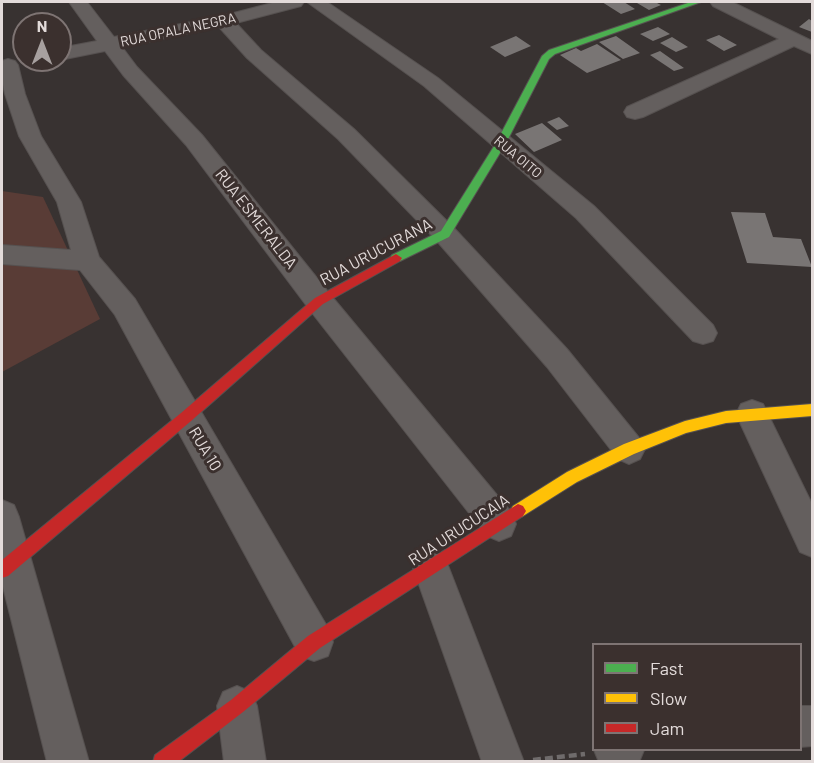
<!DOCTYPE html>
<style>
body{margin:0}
#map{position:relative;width:814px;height:763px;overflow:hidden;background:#383231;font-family:Barlow,sans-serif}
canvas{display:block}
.frame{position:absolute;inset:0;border:3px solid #e3dbda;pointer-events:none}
.legend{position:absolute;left:592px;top:643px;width:210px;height:108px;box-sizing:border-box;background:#3b302e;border:2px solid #7e7473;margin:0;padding:8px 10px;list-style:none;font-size:18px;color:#e3dbda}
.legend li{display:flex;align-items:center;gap:12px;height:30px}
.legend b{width:30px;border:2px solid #7e7473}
.north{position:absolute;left:12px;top:12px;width:60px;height:60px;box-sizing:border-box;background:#3b302e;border:2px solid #7e7473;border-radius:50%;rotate:0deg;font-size:16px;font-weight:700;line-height:24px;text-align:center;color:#e3dbda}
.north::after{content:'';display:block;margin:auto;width:21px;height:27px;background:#a7a09f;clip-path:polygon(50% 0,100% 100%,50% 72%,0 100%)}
</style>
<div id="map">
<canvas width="814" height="763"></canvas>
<div class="frame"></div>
<ul class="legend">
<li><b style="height:8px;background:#4caf50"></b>Fast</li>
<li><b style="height:8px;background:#ffc107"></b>Slow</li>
<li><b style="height:8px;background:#c62828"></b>Jam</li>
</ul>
<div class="north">N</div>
</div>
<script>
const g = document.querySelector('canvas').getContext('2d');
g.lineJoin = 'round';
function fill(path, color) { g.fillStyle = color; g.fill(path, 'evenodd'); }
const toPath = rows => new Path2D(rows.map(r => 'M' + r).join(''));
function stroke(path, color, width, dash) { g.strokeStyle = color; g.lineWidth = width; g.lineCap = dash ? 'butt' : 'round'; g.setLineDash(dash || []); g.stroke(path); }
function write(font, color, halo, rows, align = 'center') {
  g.font = font + ' Barlow,sans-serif'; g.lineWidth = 6; g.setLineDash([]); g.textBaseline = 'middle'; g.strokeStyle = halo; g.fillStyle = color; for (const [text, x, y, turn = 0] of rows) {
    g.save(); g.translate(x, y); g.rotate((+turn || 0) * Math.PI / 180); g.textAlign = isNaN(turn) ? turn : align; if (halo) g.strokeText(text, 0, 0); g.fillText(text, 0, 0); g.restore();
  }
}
fill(toPath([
 [2,191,43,197,100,319,2,372]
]), '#593c36');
fill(toPath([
 [602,2,624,2,635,9,621,14],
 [640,2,655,2,661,5,649,10,637,3],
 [809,19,812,21,812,32,799,27],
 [658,27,670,34,653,41,640,34],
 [719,35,737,45,724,51,706,40],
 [516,36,531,46,505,57,490,47],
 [616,36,640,53,623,59,599,42],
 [672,37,688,47,676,52,660,43],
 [597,44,621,60,587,73,560,55,576,48,581,51],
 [660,51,684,68,674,71,650,55],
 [559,117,569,126,557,130,547,122],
 [542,123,562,140,534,152,515,134],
 [731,212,765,213,773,237,801,239,812,267,747,263]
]), '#797574');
const street = toPath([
 [69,2,87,2,114,37,222,16,276,2,304,2,301,6,236,23,261,50,354,129,454,228,567,349,640,439,645,449,640,459,629,464,618,459,547,367,436,240,338,139,247,58,219,27,122,47,137,67,202,135,329,293,511,512,516,524,511,536,499,541,487,536,309,309,186,145,123,75,105,51,60,60,60,48,97,41,69,2],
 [307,2,327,2,438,78,594,206,713,325,717,333,713,341,703,344,693,341,576,218,424,86,307,2],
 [710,2,732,2,812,41,812,54,794,46,643,117,635,119,627,117,624,112,627,107,779,39,713,6,710,2],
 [8,59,15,61,18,65,25,94,41,136,81,202,99,257,135,299,328,628,333,642,328,656,314,661,300,656,115,315,80,270,2,264,2,245,71,250,57,202,19,136,5,94,2,80,2,61,8,59],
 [752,400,763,404,812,504,812,557,800,552,736,414,741,404,752,400],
 [2,500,14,505,19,517,89,762,47,762,2,583,2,500],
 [431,550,444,555,524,762,482,762,413,568,418,555,431,550],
 [237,686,251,692,257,706,266,762,224,762,217,706,223,692,237,686],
 [800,706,812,706,812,746,800,747,800,706],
 [594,750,644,750,639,762,599,762,594,750]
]);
const fast = toPath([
 [691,2,701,2,555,54,549,59,506,143,449,237,400,261,392,261,390,258,392,255,441,231,496,143,542,56,549,50,691,2]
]);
const slow = toPath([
 [812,404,812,416,726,423,686,433,634,454,577,482,523,516,518,518,513,516,510,511,513,506,567,472,624,444,685,421,726,411,812,404]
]);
const jam = toPath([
 [396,254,402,258,400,261,323,304,191,421,8,576,2,578,2,560,181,413,315,298,396,254],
 [518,504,523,506,526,511,523,516,320,648,243,712,178,762,153,762,155,755,231,700,308,636,518,504]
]);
stroke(street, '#565150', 2);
stroke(fast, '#565150', 2);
stroke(slow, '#565150', 2);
stroke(jam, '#565150', 2);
stroke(toPath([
 [533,760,585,754]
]), '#6f6b6b', 4.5, [8, 4]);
fill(street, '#645f5e');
fill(fast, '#4caf50');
fill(slow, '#ffc107');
fill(jam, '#c62828');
write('14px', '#e3dbda', '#3b302e', [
 ["RUA OPALA NEGRA",178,30,-12],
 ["RUA OITO",518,157,40]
]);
write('16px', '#e3dbda', '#3b302e', [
 ["RUA ESMERALDA",256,219,52],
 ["RUA URUCURANA",376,252,-28],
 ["RUA 10",205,449,59],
 ["RUA URUCUCAIA",459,530,-33]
]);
</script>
